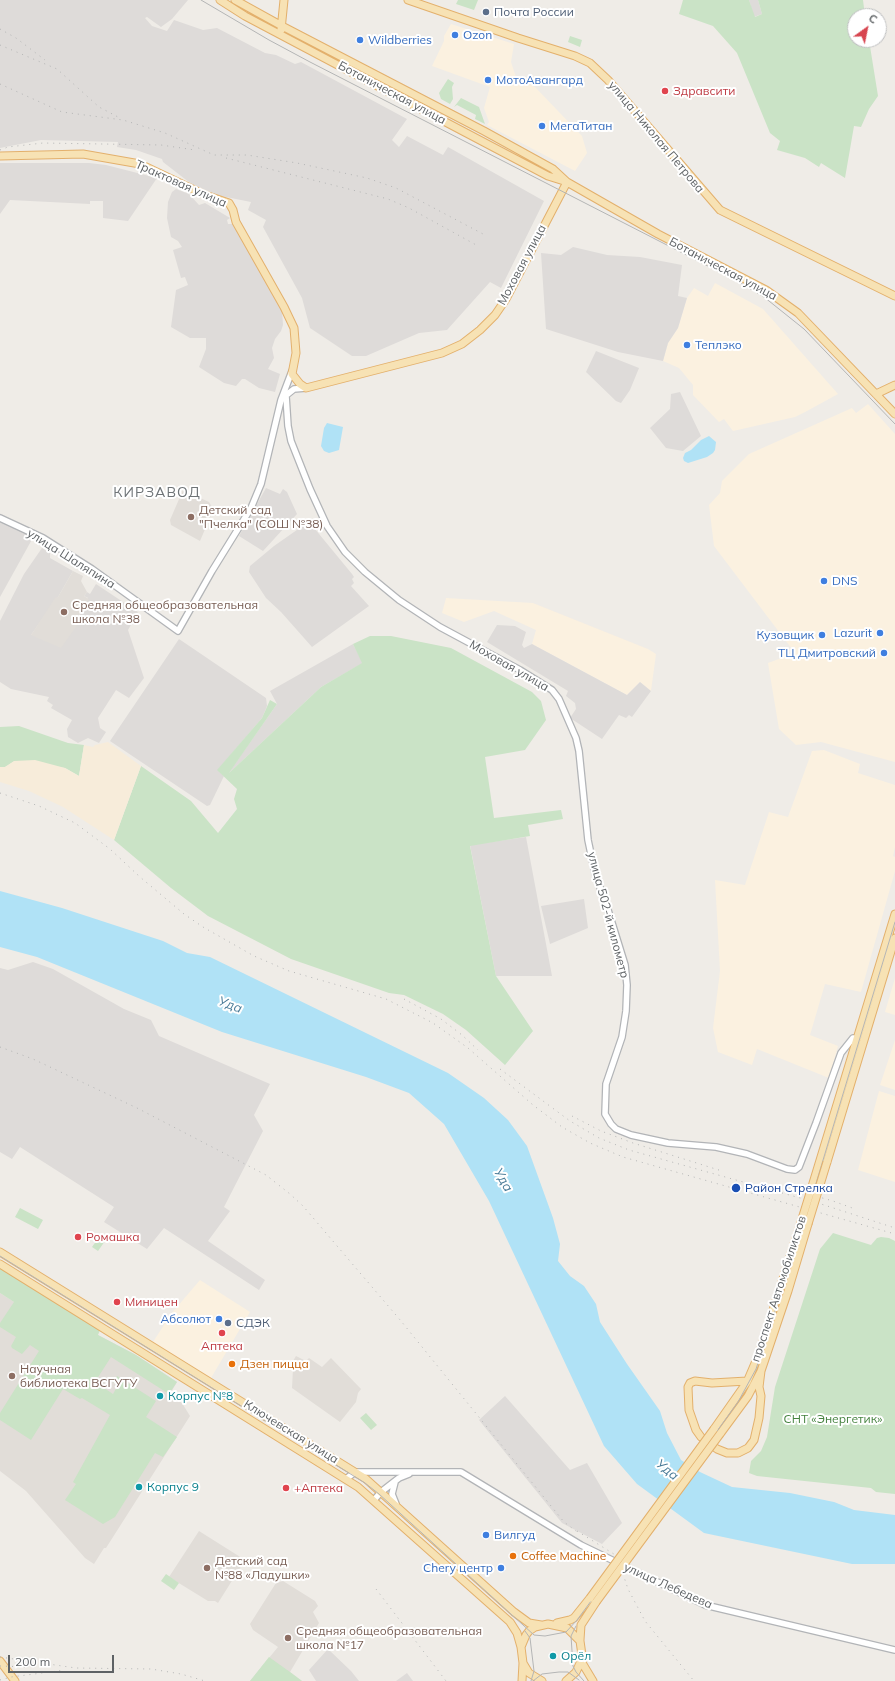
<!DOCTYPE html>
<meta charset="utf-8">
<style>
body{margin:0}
#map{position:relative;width:895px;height:1681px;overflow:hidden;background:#efece7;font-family:Mulish,sans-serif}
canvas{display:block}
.north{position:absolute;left:847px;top:8px;width:40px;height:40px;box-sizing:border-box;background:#fff;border:1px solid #bfc0c1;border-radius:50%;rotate:33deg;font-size:11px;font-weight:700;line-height:16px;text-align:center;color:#5e6265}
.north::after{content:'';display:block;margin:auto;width:14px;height:18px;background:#d7454f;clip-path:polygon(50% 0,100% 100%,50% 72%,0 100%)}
.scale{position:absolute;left:8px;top:1655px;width:106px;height:18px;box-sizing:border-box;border:2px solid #5e6265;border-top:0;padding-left:5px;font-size:12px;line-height:14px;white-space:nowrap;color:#5e6265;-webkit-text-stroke:3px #fff;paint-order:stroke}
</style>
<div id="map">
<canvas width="895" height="1681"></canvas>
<div class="north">С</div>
<div class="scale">200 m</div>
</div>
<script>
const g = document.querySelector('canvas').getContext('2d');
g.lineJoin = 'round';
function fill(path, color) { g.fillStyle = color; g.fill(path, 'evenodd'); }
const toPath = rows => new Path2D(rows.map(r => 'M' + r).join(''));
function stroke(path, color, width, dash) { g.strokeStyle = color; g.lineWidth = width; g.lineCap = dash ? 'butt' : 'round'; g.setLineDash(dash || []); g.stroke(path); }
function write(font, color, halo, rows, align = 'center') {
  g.font = font + ' Mulish,sans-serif'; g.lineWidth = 4; g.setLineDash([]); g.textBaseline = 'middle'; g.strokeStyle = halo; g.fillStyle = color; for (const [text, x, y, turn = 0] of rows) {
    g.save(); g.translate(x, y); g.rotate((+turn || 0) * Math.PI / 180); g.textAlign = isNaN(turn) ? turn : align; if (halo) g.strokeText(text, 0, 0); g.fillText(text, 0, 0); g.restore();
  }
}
fill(toPath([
 [451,24,514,44,511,62,516,77,535,87,582,136,587,153,575,171,487,125,489,122,484,108,490,87,432,66,444,41,444,36],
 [715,283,763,309,838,394,807,411,795,417,733,431,724,419,719,422,693,395,693,385,679,368,663,361,668,343,678,328,687,298,694,288,708,296],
 [868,404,895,434,895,762,821,742,796,745,779,729,768,663,795,653,714,546,709,505,720,493,722,481,749,454,852,408,856,413],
 [446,598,533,603,648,649,656,654,651,691,640,682,627,695,532,644,536,630,494,611,464,622,442,613],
 [824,750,860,764,858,773,895,785,895,847,893,856,895,857,895,871,861,992,825,984,810,1035,838,1046,829,1078,757,1049,752,1065,718,1052,713,1028,720,971,715,880,745,885,769,812,788,817,812,751],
 [895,978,895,1015,885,1012],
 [895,1040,895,1090,880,1085],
 [879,1091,895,1096,895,1182,858,1170],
 [200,1280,250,1312,211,1378,153,1342,171,1314]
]), '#fbf1e0');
fill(toPath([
 [0,0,188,0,172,19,161,27,147,17,145,18,152,26,167,31,174,20,203,30,217,28,265,53,276,55,295,64,301,62,407,119,392,140,399,147,407,136,443,155,448,147,544,201,501,288,490,282,447,330,419,333,366,356,352,356,310,328,302,298,263,227,266,220,248,210,251,202,206,193,194,186,163,162,162,159,136,150,117,147,118,142,41,140,0,148],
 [749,0,758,0,762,14,754,17],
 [0,163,89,163,106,165,157,178,128,221,103,218,103,201,90,201,90,204,10,200,0,214],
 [176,189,189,194,199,205,205,203,230,218,227,220,228,224,233,224,282,310,283,325,281,331,275,339,272,348,274,358,268,369,280,374,275,392,259,388,245,379,242,379,236,386,224,383,199,367,206,349,206,338,190,338,171,327,176,290,188,285,185,277,181,278,173,250,182,247,178,241,171,237,167,218,168,202,172,192],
 [573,247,607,255,640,257,682,265,678,296,687,298,678,328,668,343,663,361,618,352,546,329,541,253,561,255],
 [596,351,639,368,630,390,621,403,616,401,586,372],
 [680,392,701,436,683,451,666,448,650,428,670,409,671,394],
 [266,488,280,494,283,489,287,492,297,514,263,551,239,536],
 [0,520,35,534,0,597],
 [310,523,352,574,354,577,352,579,354,583,351,586,369,606,312,647,281,612,266,598,249,572,250,566,274,546,304,525],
 [42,548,50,553,50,558,73,571,58,597,31,635,83,617,79,615,84,608,88,598,84,596,87,592,90,594,96,584,138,612,128,630,144,678,129,698,116,690,98,718,100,728,106,732,99,743,88,738,78,743,68,737,67,729,72,720,51,708,53,705,47,701,49,697,11,689,0,682,0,621,24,574],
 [497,625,515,626,526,632,522,645,524,648,532,644,627,695,640,682,651,691,632,717,629,715,626,718,619,715,602,739,570,718,576,709,575,703,566,696,568,691,487,642],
 [179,639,266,698,267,706,262,718,218,770,224,776,210,805,207,806,110,741],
 [353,644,363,663,321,687,227,775,277,704,270,691],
 [526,837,552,976,496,976,470,845],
 [584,899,588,928,550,944,541,906],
 [33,962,53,969,124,1009,151,1020,159,1036,270,1084,254,1115,263,1131,224,1207,230,1211,208,1241,265,1280,259,1290,164,1228,147,1249,104,1222,114,1207,20,1147,12,1159,0,1152,0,968,8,970],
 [505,1396,570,1470,587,1463,622,1523,602,1544,562,1523,479,1420],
 [328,1649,351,1671,359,1681,316,1681,309,1670],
 [407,1673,413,1681,396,1681]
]), '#dedbd9');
fill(toPath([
 [183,490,209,502,212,507,212,513,200,541,171,525,170,520],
 [73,571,83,576,81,581,87,592,84,596,89,599,79,615,83,617,61,648,31,635,55,598,58,597],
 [0,1293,38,1317,98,1335,136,1355,177,1382,170,1394,182,1403,190,1416,106,1548,104,1548,94,1564,85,1558,26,1491,0,1471],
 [296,1356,306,1361,309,1358,322,1367,331,1358,361,1389,358,1393,356,1402,340,1422,292,1388,293,1369,290,1366],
 [199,1531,245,1560,218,1603,215,1601,208,1601,169,1577],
 [283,1581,315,1601,318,1606,313,1612,319,1623,290,1672,302,1681,250,1681,278,1647,253,1630,250,1624,276,1583]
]), '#e1ddd8');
fill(toPath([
 [458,0,478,0,474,10,456,4],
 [683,0,749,0,755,17,762,14,758,0,863,0,865,16,855,16,855,40,869,40,878,96,869,109,861,127,854,126,845,178,821,163,819,167,805,158,777,150,780,141,770,133,737,53,713,26,679,14],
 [570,36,582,40,580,47,568,42],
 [448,79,454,83,452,87,453,99,450,104,441,99,439,93],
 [461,98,479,107,485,124,475,119,476,115,457,105,454,107],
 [370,636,391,636,451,648,532,692,541,701,546,720,525,750,485,757,494,818,561,810,563,819,528,825,530,836,470,846,496,976,533,1031,505,1065,466,1030,443,1014,404,995,389,993,291,959,208,916,171,888,114,840,141,766,191,801,218,833,237,809,234,799,237,789,217,770,262,718,270,700,277,704,229,773,321,687,362,663,353,644],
 [19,726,68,743,84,745,79,776,65,768,15,761,5,767,0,767,0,727],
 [20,1208,43,1220,38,1229,15,1217],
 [833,1233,871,1245,877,1238,881,1237,889,1238,895,1241,895,1494,876,1492,871,1488,757,1476,749,1473,751,1461,761,1451,767,1437,775,1387,820,1249],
 [99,1237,105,1241,98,1251,92,1247],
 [0,1268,100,1330,98,1335,136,1355,177,1382,169,1394,111,1357,95,1382,113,1394,118,1385,113,1382,117,1376,156,1401,146,1417,177,1437,163,1457,155,1453,115,1517,103,1524,65,1500,76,1484,73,1482,110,1415,82,1398,80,1399,63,1389,31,1440,0,1420,0,1413,39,1351,30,1345,22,1354,12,1348,11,1346,16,1337,0,1327,0,1323,14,1302,0,1293],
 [366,1413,377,1425,371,1430,360,1418],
 [166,1574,179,1583,174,1590,161,1581],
 [269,1657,290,1672,302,1681,250,1681]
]), '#cae3c6');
fill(toPath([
 [108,742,141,766,114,840,63,807,29,791,0,782,0,767,5,767,14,761,35,760,65,768,79,776,84,745,93,747,95,745]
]), '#f7ecda');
fill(toPath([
 [327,423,343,427,339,450,329,453,324,451,321,446,324,428],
 [709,436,716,442,715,450,713,453,707,457,688,463,684,461,683,458,685,453,691,450,701,440],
 [0,891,62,908,163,941,187,953,210,957,448,1073,484,1098,508,1120,527,1146,553,1218,560,1244,558,1261,570,1276,584,1286,596,1304,600,1322,627,1364,660,1411,667,1433,681,1460,700,1472,732,1487,790,1493,834,1502,854,1510,895,1515,895,1564,852,1564,704,1533,637,1484,604,1446,489,1201,444,1124,409,1093,366,1077,222,1032,37,957,0,947]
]), '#b0e2f6');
const minor = toPath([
 [286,396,288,426,291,441,310,489,327,526,345,552,365,572,399,600,440,627,520,670,552,690,559,699,576,738,579,751,588,840,595,873,608,910,625,965,627,985,626,1011,622,1037,606,1084,605,1114,611,1124,616,1129,631,1135,668,1143,716,1147,747,1154,787,1169,795,1170,799,1167,816,1123,841,1053,853,1038,857,1039],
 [284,397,294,389,306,388],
 [0,518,43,538,92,569,178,631,212,571,251,508,261,484,281,400,292,371],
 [346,1479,355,1472,461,1472,581,1545,705,1605,895,1650],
 [395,1482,392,1494,396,1504],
 [374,1500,381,1492,399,1478,409,1474]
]);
const major = toPath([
 [220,0,245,16,417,107,548,176,564,181],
 [235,0,282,26,484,131,553,169,567,182,658,234,766,290,798,313,895,414],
 [408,0,518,38,575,56,590,63,608,80,720,210,895,296],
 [281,30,284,0],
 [0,156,83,154,140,164,205,195,229,203,233,210,236,222,284,307,294,328,296,353,292,374,300,384,306,388,442,353,462,344,480,330,495,315,506,299,567,182],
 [876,394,895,385],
 [827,1162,895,938],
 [810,1193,895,914],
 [0,1252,366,1479,514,1612,529,1623,541,1625],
 [0,1264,358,1487,510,1622,517,1633,521,1647],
 [747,1381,712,1383,695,1381,690,1383,688,1387,689,1410,696,1430,701,1437,717,1449,727,1453,738,1453,748,1448,754,1440,759,1418,761,1396,759,1387,761,1371],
 [714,1429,747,1382,759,1354,801,1222],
 [720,1434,748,1396,761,1371,788,1291,808,1224],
 [557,1623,570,1620,574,1618,590,1598],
 [580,1640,581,1625,596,1602],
 [0,1661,15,1681],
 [581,1661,593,1681],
 [522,1681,523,1663],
 [542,1681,529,1673,523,1663,521,1647,526,1635,529,1631,535,1627,548,1624,567,1628,580,1641,582,1655,581,1661,576,1672,566,1681]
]);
stroke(minor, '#b2b4b7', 8);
stroke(major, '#e3b06c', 9);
stroke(minor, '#fff', 5.5);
stroke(major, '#f7e2b4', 7);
stroke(toPath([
 [201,0,269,40,310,62,739,282,764,297,804,329,895,424],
 [0,1256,365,1483,379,1494,534,1635,545,1636,566,1632,577,1620,717,1431,738,1402,756,1369,804,1223,895,922],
 [576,1626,571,1636,573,1666,576,1672,584,1681],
 [525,1631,530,1638,534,1671,531,1681],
 [533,1681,542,1674,559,1672,568,1672,579,1680]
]), '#b4b5b5', 1);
stroke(toPath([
 [0,29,16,38,45,60],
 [0,45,57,69,99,107,118,117],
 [0,84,62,112,123,120,165,133,214,155,247,155,297,163,367,178,396,188,483,234],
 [0,150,8,147,43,143,161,145,195,150],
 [226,158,388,199,409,208,478,246],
 [0,793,39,806,75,823,110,849,140,877,184,914,203,927,254,956,289,971,386,999,433,1023,468,1048,533,1105,562,1127,590,1143,623,1157,895,1234],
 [404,999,441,1019,462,1035,478,1050],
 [0,1047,33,1059,137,1108,266,1175,290,1194,303,1206,401,1321,564,1522,580,1534],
 [500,1069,570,1121,599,1138,629,1150,818,1203,895,1228],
 [572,1116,601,1131,633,1143,722,1171],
 [805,1193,833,1201,855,1209],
 [577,1531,617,1556,628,1589,645,1621,694,1681],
 [376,1589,446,1681],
 [0,1657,76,1668,151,1669,181,1674,205,1681],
 [0,1666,30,1667],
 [0,1680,11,1677,65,1670]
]), '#b4b5b5', 1, [1, 5]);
const majorBridge = toPath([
 [801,1222,810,1193],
 [808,1224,827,1162],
 [590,1598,714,1429],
 [596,1602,720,1434]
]);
stroke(majorBridge, '#e3b06c', 9, []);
stroke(majorBridge, '#f7e2b4', 7);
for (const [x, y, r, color] of [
 [486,12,4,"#5c6f8a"],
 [455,35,4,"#3f7fe0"],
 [360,40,4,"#3f7fe0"],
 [488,80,4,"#3f7fe0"],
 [665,91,4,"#e0444e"],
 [542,126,4,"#3f7fe0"],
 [687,345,4,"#3f7fe0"],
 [191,517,4,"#8d6e63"],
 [824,581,4,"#3f7fe0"],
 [64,612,4,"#8d6e63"],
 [880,633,4,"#3f7fe0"],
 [822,635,4,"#3f7fe0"],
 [884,653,4,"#3f7fe0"],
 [736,1188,5,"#1a4fb4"],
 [78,1237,4,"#e0444e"],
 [117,1302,4,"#e0444e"],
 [219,1319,4,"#3f7fe0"],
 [228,1323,4,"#5c6f8a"],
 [222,1333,4,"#e0444e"],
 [232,1364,4,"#e8710a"],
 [12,1376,4,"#8d6e63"],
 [160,1396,4,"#0f9aa8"],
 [139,1487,4,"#0f9aa8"],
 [286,1488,4,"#e0444e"],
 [486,1535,4,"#3f7fe0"],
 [513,1556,4,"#e8710a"],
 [207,1568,4,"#8d6e63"],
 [501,1568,4,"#3f7fe0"],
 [288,1638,4,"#8d6e63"],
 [553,1656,4,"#0f9aa8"]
]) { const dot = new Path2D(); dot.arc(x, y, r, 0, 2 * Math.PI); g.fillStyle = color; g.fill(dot); stroke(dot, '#fff', 1.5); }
write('12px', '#4e5e75', '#fff', [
 ["Почта России",494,12],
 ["СДЭК",236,1323]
], 'left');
write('12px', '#366cbe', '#fff', [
 ["Ozon",463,35],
 ["Wildberries",368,40],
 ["МотоАвангард",496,80],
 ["МегаТитан",550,126],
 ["Теплэко",695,345],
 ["DNS",832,581],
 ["Lazurit",872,633,"right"],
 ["Кузовщик",814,635,"right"],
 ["ТЦ Дмитровский",876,653,"right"],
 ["Абсолют",211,1319,"right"],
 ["Вилгуд",494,1535],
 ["Chery центр",493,1568,"right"]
], 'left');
write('12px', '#be3a42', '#fff', [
 ["Здравсити",673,91],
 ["Ромашка",86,1237],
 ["Миницен",125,1302],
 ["Аптека",222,1346,"center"],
 ["+Аптека",294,1488]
], 'left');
write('12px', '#5e6265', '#fff', [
 ["Ботаническая улица",392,93,28],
 ["улица Николая Петрова",656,137,50],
 ["Трактовая улица",181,184,24],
 ["Моховая улица",522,265,-62],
 ["Ботаническая улица",723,269,28],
 ["улица Шаляпина",71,559,32],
 ["Моховая улица",509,666,30],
 ["улица 502-й километр",608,915,75],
 ["проспект Автомобилистов",779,1289,-72],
 ["Ключевская улица",291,1432,32],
 ["улица Лебедева",668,1586,24]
]);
write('12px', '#785e54', '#fff', [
 ["Детский сад",199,510],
 ["\"Пчелка\" (СОШ №38)",199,524],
 ["Средняя общеобразовательная",72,605],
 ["школа №38",72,619],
 ["Научная",20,1369],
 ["библиотека ВСГУТУ",20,1383],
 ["Детский сад",215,1561],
 ["№88 «Ладушки»",215,1575],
 ["Средняя общеобразовательная",296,1631],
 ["школа №17",296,1645]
], 'left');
write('12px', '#164399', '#fff', [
 ["Район Стрелка",745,1188]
], 'left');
write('12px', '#c56008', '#fff', [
 ["Дзен пицца",240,1364],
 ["Coffee Machine",521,1556]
], 'left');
write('12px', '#0d838f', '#fff', [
 ["Корпус №8",168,1396],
 ["Корпус 9",147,1487],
 ["Орёл",561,1656]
], 'left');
write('12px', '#468340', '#fff', [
 ["СНТ «Энергетик»",833,1419]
]);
write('italic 13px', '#477996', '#fff', [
 ["Уда",230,1005,20],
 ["Уда",503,1180,60],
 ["Уда",667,1470,39]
]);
g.letterSpacing = '1px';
write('14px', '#6f7477', '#fff', [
 ["КИРЗАВОД",157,493]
]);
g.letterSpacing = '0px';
</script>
